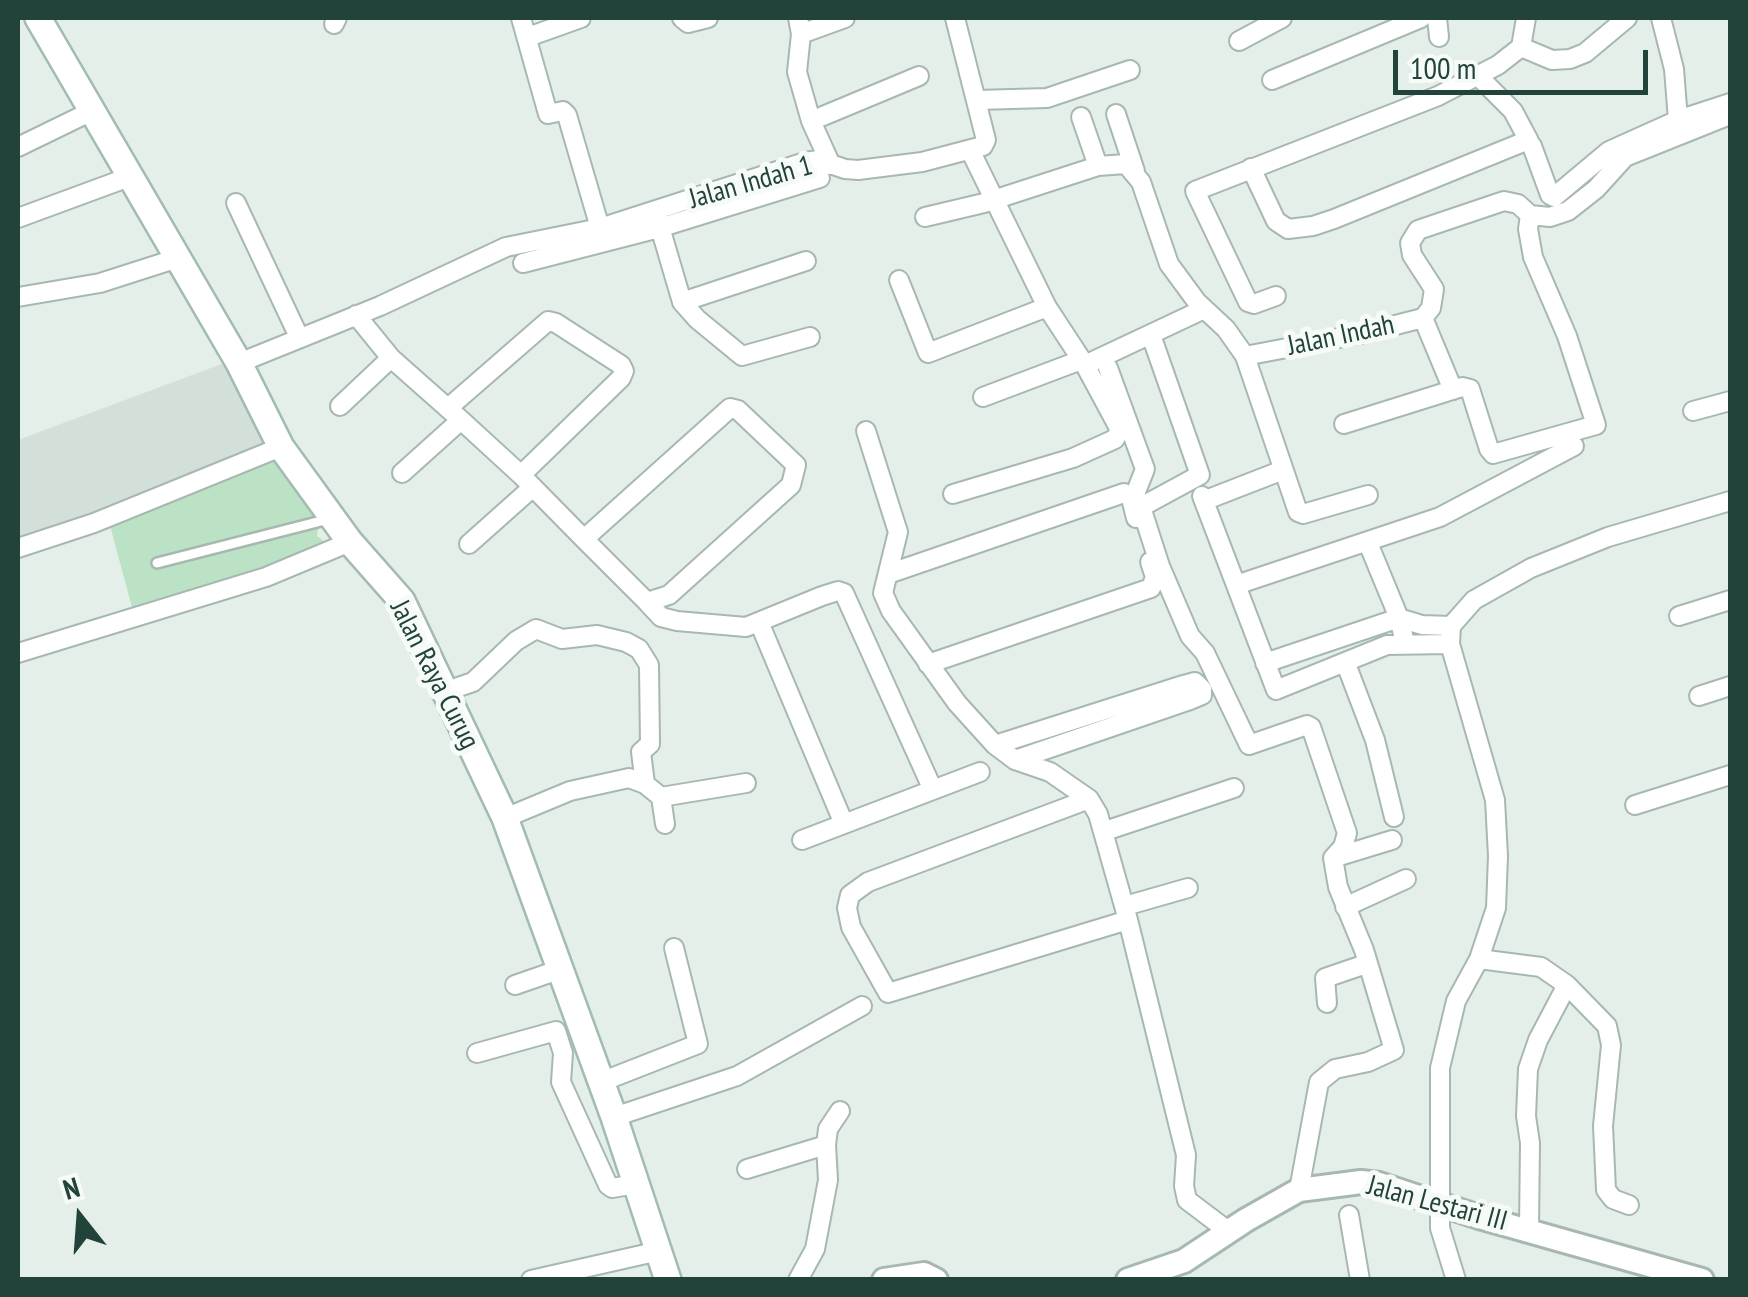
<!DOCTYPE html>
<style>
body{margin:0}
#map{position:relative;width:1748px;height:1297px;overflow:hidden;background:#e5efea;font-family:"PT Sans Narrow",sans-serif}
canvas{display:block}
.frame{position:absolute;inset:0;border:20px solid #224339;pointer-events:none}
.north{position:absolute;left:30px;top:1167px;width:100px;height:100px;-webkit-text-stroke:8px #f6fbf8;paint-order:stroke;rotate:343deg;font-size:28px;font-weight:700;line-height:40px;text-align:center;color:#224339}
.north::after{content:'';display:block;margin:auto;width:35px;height:45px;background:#224339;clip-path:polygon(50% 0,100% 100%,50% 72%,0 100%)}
.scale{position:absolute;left:1393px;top:50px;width:255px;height:45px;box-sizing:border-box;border:5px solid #224339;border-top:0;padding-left:12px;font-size:30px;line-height:35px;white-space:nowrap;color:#224339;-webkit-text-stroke:8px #f6fbf8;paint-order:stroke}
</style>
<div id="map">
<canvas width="1748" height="1297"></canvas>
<div class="frame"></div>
<div class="north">N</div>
<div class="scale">100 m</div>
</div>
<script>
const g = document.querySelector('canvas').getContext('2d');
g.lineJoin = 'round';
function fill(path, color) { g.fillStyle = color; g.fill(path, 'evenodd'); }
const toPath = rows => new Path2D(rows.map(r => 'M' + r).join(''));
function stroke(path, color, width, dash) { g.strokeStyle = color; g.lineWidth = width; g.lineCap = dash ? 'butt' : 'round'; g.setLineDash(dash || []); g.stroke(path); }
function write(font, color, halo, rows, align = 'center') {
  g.font = font + ' "PT Sans Narrow",sans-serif'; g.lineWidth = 10; g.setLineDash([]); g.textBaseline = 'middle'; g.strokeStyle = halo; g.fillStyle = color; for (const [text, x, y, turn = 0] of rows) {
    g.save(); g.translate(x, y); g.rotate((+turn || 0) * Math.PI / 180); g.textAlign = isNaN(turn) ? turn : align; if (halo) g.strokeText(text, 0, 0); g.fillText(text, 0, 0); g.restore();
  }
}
fill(toPath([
 [235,359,290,446,18,542,18,440]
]), '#d3dfd9');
fill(toPath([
 [290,446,322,502,317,536,345,556,137,626,108,518]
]), '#bce2c5');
const service = toPath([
 [157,563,329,519]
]);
const minor = toPath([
 [521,18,548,114,563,111,567,115,600,228],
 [682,18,688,23,708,18],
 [798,18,801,34,797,72,811,121,831,165],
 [1437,18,1439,37],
 [1526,18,1521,47,1552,60,1570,59,1585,53,1627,18],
 [1661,18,1674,69,1678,120],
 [334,24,337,18],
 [801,34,845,18],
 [528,37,581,18],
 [1239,41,1282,18],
 [1477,75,1513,111,1529,141],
 [1272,80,1421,18],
 [977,100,1047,98,1130,70],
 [1116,114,1135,171],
 [1081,117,1098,166],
 [811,121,919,76],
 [18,147,94,110],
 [1251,168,1276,221,1288,229,1313,226,1334,219,1526,141,1532,146,1550,195,1554,197,1609,151,1678,120,1730,103],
 [236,203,299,337],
 [657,217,682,302,806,261],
 [925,217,984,203,1098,166,1126,164,1141,182,1169,264,1197,302,1226,329,1245,356,1298,512,1303,514,1368,495],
 [18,218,132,176],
 [523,263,659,228,820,178],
 [899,280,928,353,1047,307],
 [1276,296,1254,304,1248,302,1195,191,1438,96,1498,65,1521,47],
 [18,297,100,283,178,258],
 [682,302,697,319,742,356,810,337],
 [356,315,391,358,461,420,521,475,621,378,624,371,621,365,556,323,548,321,448,408],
 [1423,318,1453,390],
 [1151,335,1200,475,1141,507,1160,566,1190,636,1205,653,1249,745,1307,725,1311,727,1347,833,1343,847,1333,858],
 [1245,356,1360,334,1423,318,1431,308,1434,289,1412,255,1410,243,1418,230,1504,201,1518,204,1530,215,1550,217,1568,211,1596,189,1625,157,1730,115],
 [239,363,380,306,506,247,600,228,805,162,819,160,845,169,858,170,922,162,983,146,986,140,955,18],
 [1085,365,1204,309],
 [1108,368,1145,469,1132,502,1136,518],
 [983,397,1081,360],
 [340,406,391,358],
 [1693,411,1730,401],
 [1344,424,1462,387,1470,389,1489,449,1493,454,1596,425,1567,336,1533,257,1528,229,1530,215],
 [866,431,898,532,883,593,891,611,957,703,995,745,1015,760,1050,772,1089,799,1098,814,1128,920,1186,1155,1184,1186,1187,1200,1228,1231],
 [402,473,461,420],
 [521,475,584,539,647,602,669,595,791,485,796,465,738,410,730,408,584,539],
 [953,494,1073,458,1115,439,1120,430,1085,365,1047,307,971,152],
 [1202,496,1276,690,1387,645,1450,644],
 [1211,498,1283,470],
 [1368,543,1399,618,1422,625,1451,626],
 [469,544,533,487],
 [18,548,94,523,281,447],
 [888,574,1124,493],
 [1236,585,1440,517,1574,446],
 [647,602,661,617,677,621,746,627,822,596,838,591,844,593,933,790],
 [1679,616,1730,600],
 [759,622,844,824],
 [18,653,266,577,350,542],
 [1265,663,1399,618,1405,643],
 [928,664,1151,588,1155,577,1150,562],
 [1346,664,1375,740,1394,817],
 [444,692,473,682,516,641,536,629,562,639,597,635,626,642,639,649,649,665,650,744,641,752,645,784],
 [1699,696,1730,686],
 [995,745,1180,686,1195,682,1202,689,1202,695,1190,700,1015,760],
 [661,797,665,824],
 [1089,799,868,882,850,895,847,908,851,927,888,993,1128,920],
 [1635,805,1730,775],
 [505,818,570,791,629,778,645,784,661,797,746,783],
 [1105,831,1234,788],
 [802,840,980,772],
 [1125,906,1188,888],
 [1345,907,1406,879],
 [1479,959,1541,967,1567,985,1607,1026,1611,1045,1603,1126,1606,1190,1613,1199,1629,1205],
 [515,985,561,969],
 [1327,1003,1325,978,1366,964],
 [477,1053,556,1031,563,1053,561,1082,608,1185,612,1188,636,1184],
 [601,1082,698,1044,674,948],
 [614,1117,737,1076,862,1006],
 [826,1145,828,1129,840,1111],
 [747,1169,826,1145,828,1180,815,1249,798,1280],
 [1299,1190,1319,1082,1335,1069,1368,1062,1394,1050,1364,950,1338,887,1333,858,1392,840],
 [1349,1215,1360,1280],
 [1529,1229,1530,1143,1526,1116,1528,1069,1538,1040,1567,985],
 [531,1280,659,1251],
 [1456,1280,1440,1228,1440,1068,1456,1001,1479,959,1496,908,1498,856,1495,800,1450,644,1451,626,1474,600,1531,568,1608,537,1730,501]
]);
const tertiary = toPath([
 [884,1280,924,1274,936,1280],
 [1128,1280,1184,1261,1246,1220,1299,1190,1361,1182,1379,1184,1479,1217,1702,1280]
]);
const secondary = toPath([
 [38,18,239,363,281,447,350,542,402,601,505,818,614,1117,668,1280]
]);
stroke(service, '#a7b8b1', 14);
stroke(minor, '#a7b8b1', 22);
stroke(tertiary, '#a7b8b1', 28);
stroke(secondary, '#a2bcb2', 30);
stroke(service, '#fff', 9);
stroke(minor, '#fff', 18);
stroke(tertiary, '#fff', 22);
stroke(secondary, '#fff', 25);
write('28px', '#224339', '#f6fbf8', [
 ["Jalan Indah 1",751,183,-16],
 ["Jalan Indah",1341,336,-12],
 ["Jalan Raya Curug",434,675,63],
 ["Jalan Lestari III",1437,1204,15]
]);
</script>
